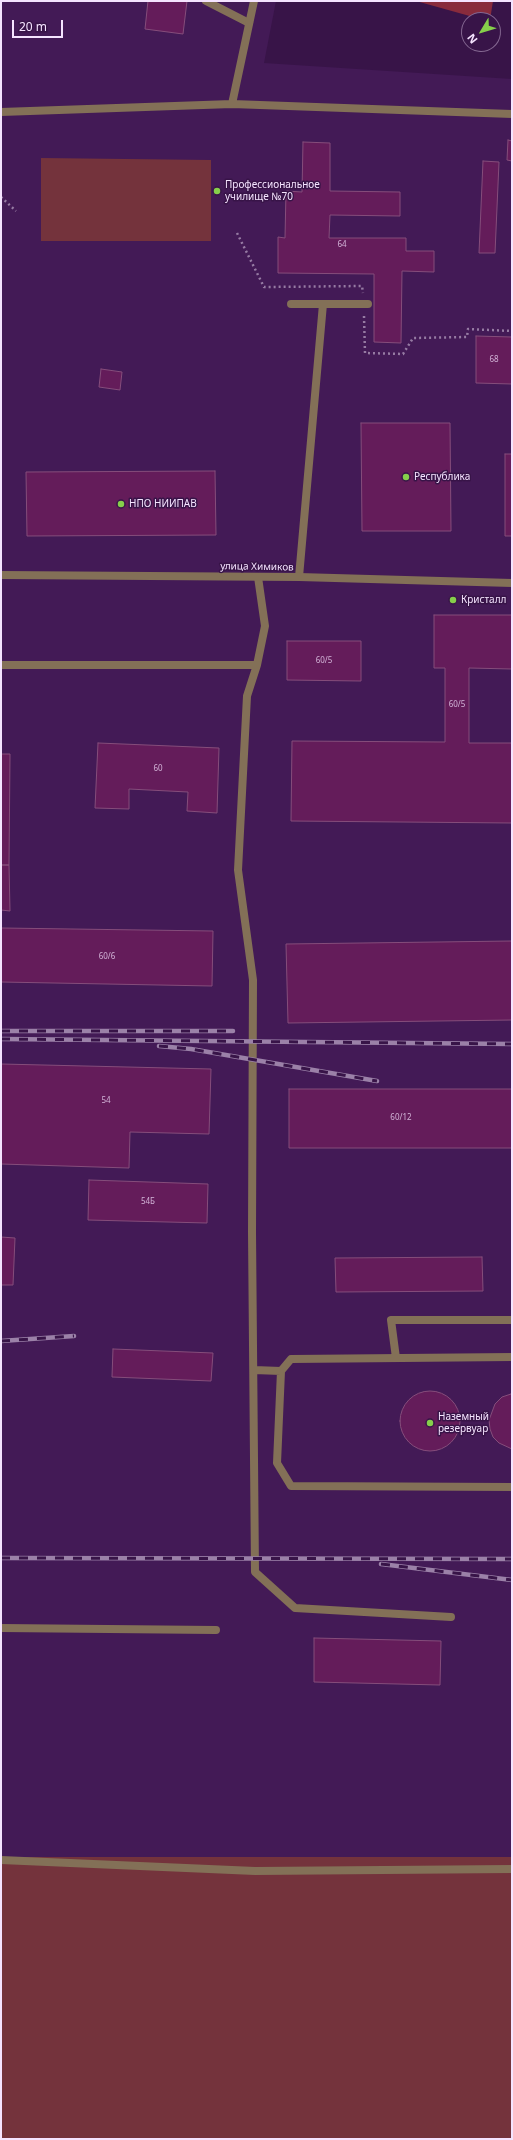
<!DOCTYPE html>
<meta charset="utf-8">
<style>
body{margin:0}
#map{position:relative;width:513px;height:2140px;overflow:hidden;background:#381448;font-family:"Noto Sans",sans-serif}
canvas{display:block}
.frame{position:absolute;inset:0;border:2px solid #f5e4ff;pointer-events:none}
.north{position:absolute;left:461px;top:12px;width:40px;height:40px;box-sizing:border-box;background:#381448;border:1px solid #846791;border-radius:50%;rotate:232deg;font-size:11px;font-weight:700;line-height:16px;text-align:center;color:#f5e4ff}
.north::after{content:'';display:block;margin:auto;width:14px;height:18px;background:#86cf4b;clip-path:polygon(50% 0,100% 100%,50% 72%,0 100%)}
.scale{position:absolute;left:12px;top:20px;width:51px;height:18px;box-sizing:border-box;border:2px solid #f5e4ff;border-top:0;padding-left:5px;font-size:12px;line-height:14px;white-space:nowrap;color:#f5e4ff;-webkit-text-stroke:3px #381448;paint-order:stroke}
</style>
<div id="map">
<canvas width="513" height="2140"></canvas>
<div class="frame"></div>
<div class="north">N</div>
<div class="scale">20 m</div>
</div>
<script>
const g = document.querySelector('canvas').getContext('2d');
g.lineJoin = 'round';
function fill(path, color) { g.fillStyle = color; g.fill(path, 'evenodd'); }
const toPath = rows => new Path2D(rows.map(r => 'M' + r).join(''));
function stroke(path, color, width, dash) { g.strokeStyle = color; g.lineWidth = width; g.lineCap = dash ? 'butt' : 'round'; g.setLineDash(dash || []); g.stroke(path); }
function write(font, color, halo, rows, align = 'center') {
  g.font = font + ' "Noto Sans",sans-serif'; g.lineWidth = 3; g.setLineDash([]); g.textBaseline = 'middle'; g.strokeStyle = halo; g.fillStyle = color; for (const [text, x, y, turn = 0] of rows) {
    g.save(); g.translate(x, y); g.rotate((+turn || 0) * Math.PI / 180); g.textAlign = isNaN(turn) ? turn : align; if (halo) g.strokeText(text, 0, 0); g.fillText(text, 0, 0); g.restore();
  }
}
fill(toPath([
 [1,1,276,1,264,63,512,79,512,1857,1,1857]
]), '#431a56');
fill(toPath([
 [41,158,211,160,211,241,41,241],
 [1,1857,512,1857,512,2139,1,2139]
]), '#74333c');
fill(toPath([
 [416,1,493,1,490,20,484,20]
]), '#892b3c');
const building = toPath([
 [148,1,187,1,183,34,145,29,148,1],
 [508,140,512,141,512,161,507,160,508,140],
 [303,142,330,143,330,191,400,192,400,216,330,215,329,238,406,238,406,251,434,251,434,272,402,271,401,343,374,342,374,274,278,273,278,237,285,238,286,191,302,192,303,142],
 [483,161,499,162,495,253,479,253,483,161],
 [476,336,512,337,512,384,476,383,476,336],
 [101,369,122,372,120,390,99,387,101,369],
 [361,423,450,423,451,531,362,531,361,423],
 [505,454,512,454,512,536,505,536,505,454],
 [215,471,216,535,27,536,26,472,215,471],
 [434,615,512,615,512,669,469,668,469,743,512,743,512,823,291,821,292,741,445,742,445,668,434,668,434,615],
 [287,641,361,641,361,681,287,680,287,641],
 [98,743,219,748,217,813,187,811,188,792,129,789,129,809,95,808,98,743],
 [1,754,10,754,9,865,1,865,1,754],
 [1,865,9,865,10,911,1,910,1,865],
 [1,928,213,931,212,986,1,982,1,928],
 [512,941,512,1020,288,1023,286,944,512,941],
 [1,1064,211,1069,209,1134,130,1132,129,1168,1,1164,1,1064],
 [289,1089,512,1089,512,1148,289,1148,289,1089],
 [89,1180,208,1184,207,1223,88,1220,89,1180],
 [1,1237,15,1238,13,1285,1,1285,1,1237],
 [482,1257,483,1291,336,1292,335,1258,482,1257],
 [113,1349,213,1353,211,1381,112,1377,113,1349],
 '400 1421a30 30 0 1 1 60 0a30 30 0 1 1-60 0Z',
 [511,1394,512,1394,512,1449,499,1443,493,1437,490,1429,489,1420,495,1404,502,1397,511,1394],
 [314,1638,441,1641,440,1685,314,1682,314,1638]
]);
fill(building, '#641c5a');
stroke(building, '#854d7b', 1);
stroke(toPath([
 [1,197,16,211],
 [237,233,264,287,362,286,363,293],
 [364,316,365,353,403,354,413,338,467,337,468,329,512,331]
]), '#967ba3', 2.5, [2, 3]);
stroke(toPath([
 [206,1,249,23],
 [291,304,368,304],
 [299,577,323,304],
 [1,665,257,665,265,626,258,577],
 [257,665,247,696,238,870,253,980,252,1232,255,1572,295,1608,451,1617],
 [512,1357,291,1359,281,1371,277,1463,291,1486,512,1487],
 [396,1358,391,1320,512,1320],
 [254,1370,281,1371],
 [1,1628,216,1630],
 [1,1860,255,1871,512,1869]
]), '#837057', 8);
stroke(toPath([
 [232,104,254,1],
 [1,112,232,104,512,114],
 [1,575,299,577,512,583]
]), '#837057', 8);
const rail = toPath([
 [1,1031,233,1031],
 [1,1039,512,1044],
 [159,1046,191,1049,377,1081],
 [1,1341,74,1336],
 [1,1558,512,1559],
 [381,1564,512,1580]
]);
stroke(rail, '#9b81a8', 4.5);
stroke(rail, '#381448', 3, [9]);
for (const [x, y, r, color] of [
 [217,191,4,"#86cf4b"],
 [406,477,4,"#86cf4b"],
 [121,504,4,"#86cf4b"],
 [453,600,4,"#86cf4b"],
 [430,1423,4,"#86cf4b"]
]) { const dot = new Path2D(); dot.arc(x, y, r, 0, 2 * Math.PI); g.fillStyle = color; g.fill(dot); stroke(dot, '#381448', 1.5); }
write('8px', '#d1b2d6', null, [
 ["64",342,245],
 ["68",494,360],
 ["60/5",324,661],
 ["60/5",457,705],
 ["60",158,769],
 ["60/6",107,957],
 ["54",106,1101],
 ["60/12",401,1118],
 ["54Б",148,1202]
]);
write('10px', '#f5e4ff', '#381448', [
 ["Профессиональное",225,185],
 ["училище №70",225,197],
 ["Республика",414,477],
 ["НПО НИИПАВ",129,504],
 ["Кристалл",461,600],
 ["Наземный",438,1417],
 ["резервуар",438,1429]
], 'left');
write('10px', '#f5e4ff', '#381448', [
 ["улица Химиков",257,567,1]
]);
</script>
